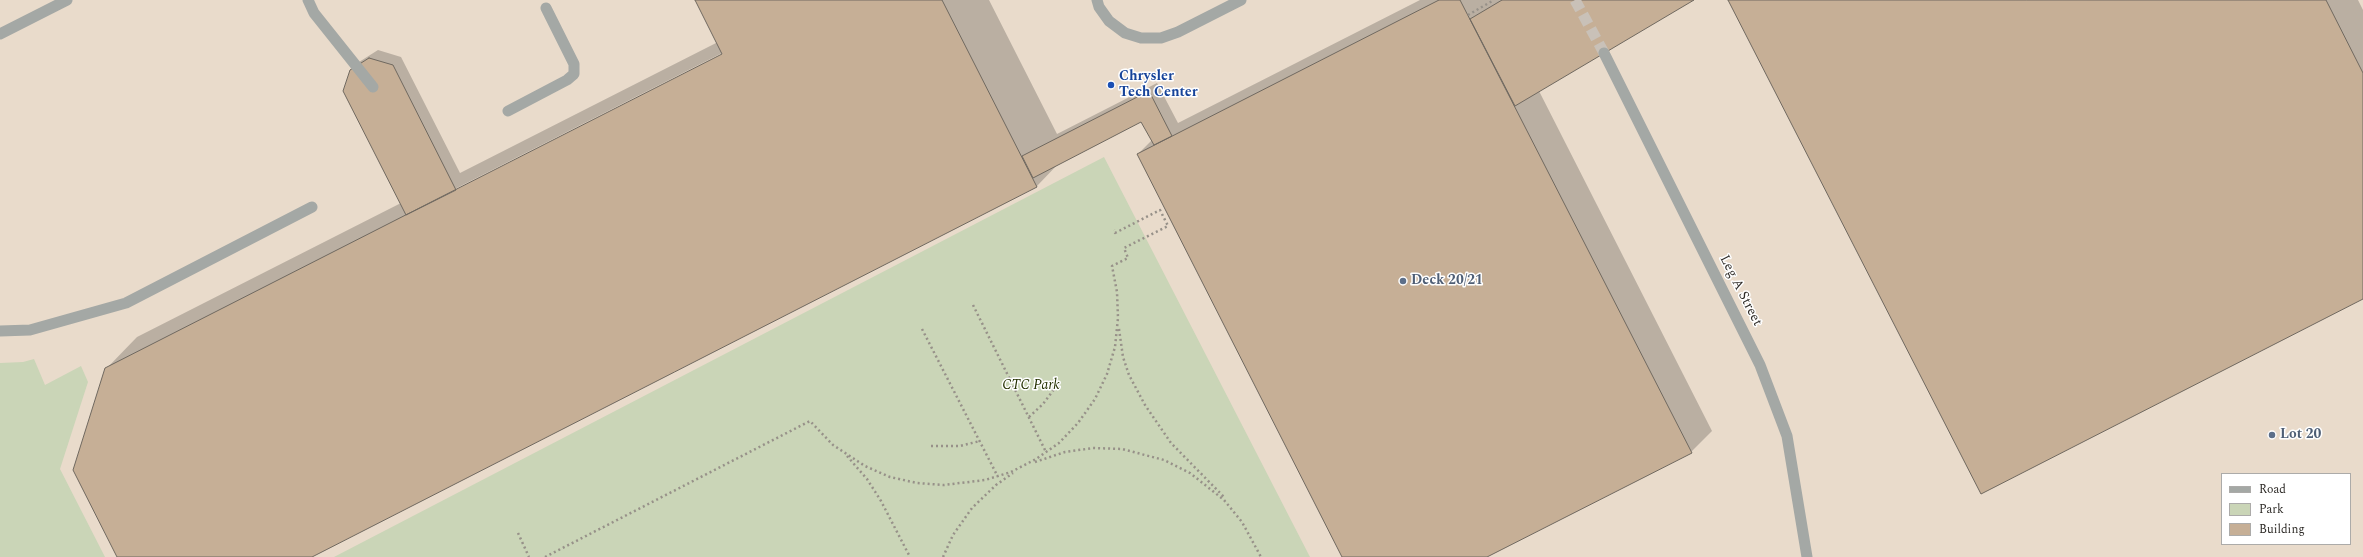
<!DOCTYPE html>
<style>
body{margin:0}
#map{position:relative;width:2363px;height:557px;overflow:hidden;background:#efe6dc;font-family:Spectral,serif}
canvas{display:block}
.legend{position:absolute;left:2221px;top:473px;width:130px;height:72px;box-sizing:border-box;background:#fff;border:1px solid #acaba9;margin:0;padding:5px 7px;list-style:none;font-size:12px;color:#2f2c28}
.legend li{display:flex;align-items:center;gap:8px;height:20px}
.legend b{width:20px;border:1px solid #acaba9}
</style>
<div id="map">
<canvas width="2363" height="557"></canvas>
<ul class="legend">
<li><b style="height:5px;background:#a4a8a5"></b>Road</li>
<li><b style="height:11px;background:#cad5b7"></b>Park</li>
<li><b style="height:11px;background:#c6af96"></b>Building</li>
</ul>
</div>
<script>
const g = document.querySelector('canvas').getContext('2d');
g.lineJoin = 'round';
function fill(path, color) { g.fillStyle = color; g.fill(path, 'evenodd'); }
const toPath = rows => new Path2D(rows.map(r => 'M' + r).join(''));
function stroke(path, color, width, dash) { g.strokeStyle = color; g.lineWidth = width; g.lineCap = dash ? 'butt' : 'round'; g.setLineDash(dash || []); g.stroke(path); }
function write(font, color, halo, rows, align = 'center') {
  g.font = font + ' Spectral,serif'; g.lineWidth = 3; g.setLineDash([]); g.textBaseline = 'middle'; g.strokeStyle = halo; g.fillStyle = color; for (const [text, x, y, turn = 0] of rows) {
    g.save(); g.translate(x, y); g.rotate((+turn || 0) * Math.PI / 180); g.textAlign = isNaN(turn) ? turn : align; if (halo) g.strokeText(text, 0, 0); g.fillText(text, 0, 0); g.restore();
  }
}
fill(toPath([
 [0,0,2363,0,2363,557,0,557],
 [2222,474,2350,474,2350,544,2222,544]
]), '#e9dbcb');
fill(toPath([
 [1104,157,1310,557,334,557],
 [34,359,45,385,81,366,88,382,60,469,105,557,0,557,0,363,23,362]
]), '#cad5b7');
fill(toPath([
 [696,0,989,0,1057,134,1157,83,1178,123,1420,0,1692,0,1539,91,1712,431,1691,452,1484,557,1343,557,1138,154,1152,140,1142,120,1060,162,1037,186,310,557,118,557,106,369,137,337,401,203,359,62,378,50,401,57,460,173,718,42],
 [726,51,727,53,449,194,449,192],
 [1729,0,2358,0,2363,10,2363,298]
]), '#0003');
const building = toPath([
 [695,0,942,0,1037,187,312,557,117,557,73,470,105,368,722,54,695,0],
 [1439,0,1460,0,1692,453,1487,557,1342,557,1137,154,1439,0],
 [1502,0,1694,0,1515,106,1470,19,1502,0],
 [1728,0,2326,0,2363,73,2363,299,1981,494,1728,0],
 [369,58,393,65,456,190,406,215,343,91,350,70,369,58],
 [1149,91,1172,136,1154,145,1141,122,1033,178,1022,156,1149,91]
]);
fill(building, '#c6af96');
stroke(building, '#706960', 1);
stroke(toPath([
 [1575,0,1604,53]
]), '#c9c1b8', 11, [11, 5.5]);
stroke(toPath([
 [1468,15,1494,0],
 [973,305,1046,452],
 [922,329,998,477],
 [1119,329,1123,357,1129,375,1145,405,1171,443,1224,497],
 [1029,417,1043,404,1061,380],
 [931,446,960,446,980,441],
 [847,456,867,479,881,501,910,557],
 [1035,462,1065,452,1093,448,1122,449,1164,460,1190,473,1224,500,1242,522,1261,557],
 [518,533,529,557],
 [545,557,810,421,833,445,865,466,890,477,917,483,944,485,985,480,1011,472,1036,459,1059,443,1078,423,1095,399,1107,374,1115,347,1118,318,1117,292,1112,266,1128,258,1124,248,1168,226,1160,210,1115,233,1114,230],
 [943,557,953,535,972,508,996,485,1013,473]
]), '#979189', 2.5, [2, 3]);
stroke(toPath([
 [308,0,314,13,373,87],
 [0,34,67,0],
 [508,111,567,80,574,74,574,64,546,8],
 [0,331,30,330,126,303,312,207]
]), '#a4a8a5', 11);
stroke(toPath([
 [1097,0,1099,7,1109,21,1125,33,1141,38,1161,38,1178,32,1241,0],
 [1604,53,1760,365,1787,436,1807,557]
]), '#a4a8a5', 11);
for (const [x, y, r, color] of [
 [1111,85,4,"#1a4fb4"],
 [1403,281,4,"#5c6f8a"],
 [2272,435,4,"#5c6f8a"]
]) { const dot = new Path2D(); dot.arc(x, y, r, 0, 2 * Math.PI); g.fillStyle = color; g.fill(dot); stroke(dot, '#fff', 1.5); }
write('bold 14px', '#164399', '#fff', [
 ["Chrysler",1119,77],
 ["Tech Center",1119,93]
], 'left');
write('bold 14px', '#4e5e75', '#fff', [
 ["Deck 20/21",1411,281],
 ["Lot 20",2280,435]
], 'left');
write('14px', '#2f2c28', '#fff', [
 ["Leg A Street",1740,291,63]
]);
write('italic 14px', '#243100', '#fff', [
 ["CTC Park",1031,386]
]);
</script>
